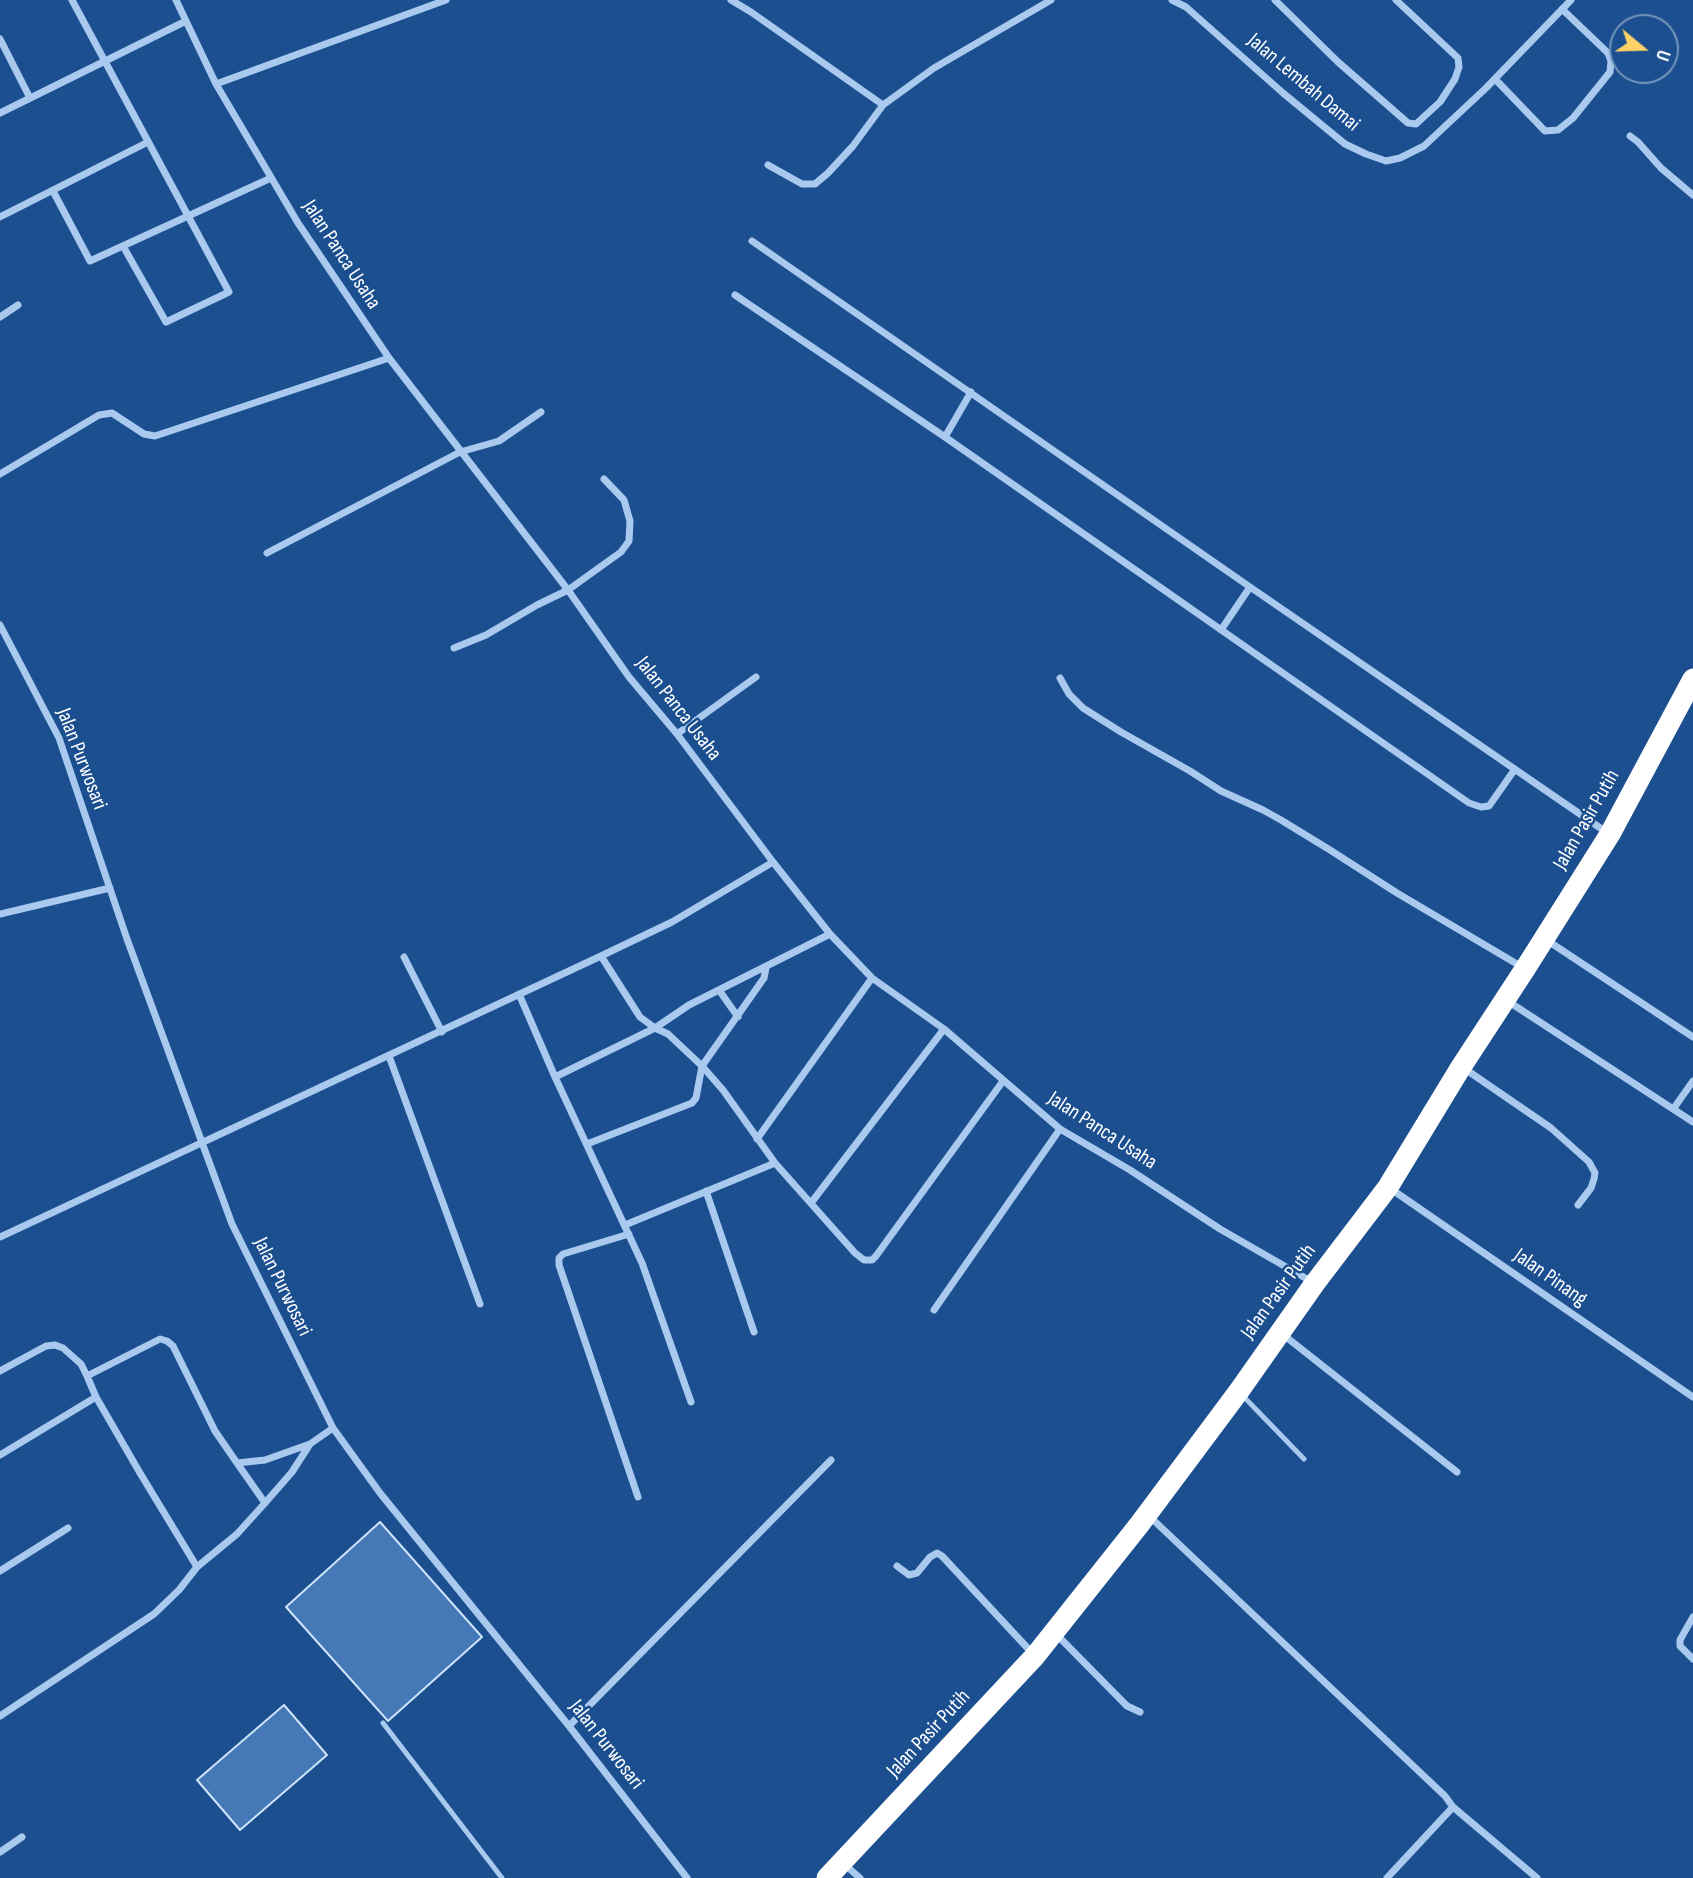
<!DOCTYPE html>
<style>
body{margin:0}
#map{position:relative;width:1693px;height:1878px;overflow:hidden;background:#1b4f8f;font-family:"Sofia Sans Condensed",sans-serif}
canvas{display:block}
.north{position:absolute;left:1609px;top:14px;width:70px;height:70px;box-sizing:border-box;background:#1b4f8f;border:2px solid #7695bc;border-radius:50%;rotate:109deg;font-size:19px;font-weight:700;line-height:28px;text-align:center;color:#fff}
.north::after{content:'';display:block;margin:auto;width:24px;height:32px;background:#ffd166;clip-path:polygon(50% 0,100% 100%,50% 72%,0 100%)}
</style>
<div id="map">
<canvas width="1693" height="1878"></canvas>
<div class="north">U</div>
</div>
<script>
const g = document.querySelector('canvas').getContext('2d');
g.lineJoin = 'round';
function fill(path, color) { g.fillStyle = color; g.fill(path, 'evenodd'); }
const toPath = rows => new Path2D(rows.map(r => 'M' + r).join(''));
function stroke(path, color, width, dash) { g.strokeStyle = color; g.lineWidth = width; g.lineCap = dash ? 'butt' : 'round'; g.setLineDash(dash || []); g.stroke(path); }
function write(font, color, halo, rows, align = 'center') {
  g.font = font + ' "Sofia Sans Condensed",sans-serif'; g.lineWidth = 5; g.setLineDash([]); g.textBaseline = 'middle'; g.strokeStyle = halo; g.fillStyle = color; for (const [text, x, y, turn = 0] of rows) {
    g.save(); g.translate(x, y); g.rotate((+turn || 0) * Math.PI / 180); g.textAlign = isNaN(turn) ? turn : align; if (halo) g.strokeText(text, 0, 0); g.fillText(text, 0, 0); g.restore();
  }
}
const building = toPath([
 [380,1522,482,1637,388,1721,286,1607,380,1522],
 [284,1705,327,1755,240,1830,197,1780,284,1705]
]);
fill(building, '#4478b7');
stroke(building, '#cfe3fa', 2);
stroke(toPath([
 [1243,1396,1304,1459],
 [383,1723,502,1878]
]), '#a9c9ee', 5);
stroke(toPath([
 [72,0,229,292,166,322,123,246],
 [176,0,216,84,298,223,389,358,568,590,629,677,677,734,773,862,830,934,872,978,944,1029,1060,1129,1130,1170,1220,1229,1314,1283],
 [731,0,751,12,883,105,934,68,1051,0],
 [1172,0,1186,7,1283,93,1345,144,1366,154,1386,161,1400,158,1424,146,1486,88,1571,0],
 [1275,0,1338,62,1408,123,1416,124,1440,102,1455,79,1459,67,1458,58,1396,0],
 [0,39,30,98],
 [1495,79,1545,131,1558,130,1573,118,1610,72,1611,61,1608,53,1562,9],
 [216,84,446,0],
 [0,113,186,21],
 [1630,136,1638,142,1661,168,1693,195],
 [768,165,802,184,815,184,828,173,853,146,883,105],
 [53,191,90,261,271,178],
 [0,217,148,142],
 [752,241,1250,587,1609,834],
 [735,295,945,437,1469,803,1481,807,1489,806,1515,769],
 [0,317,18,305],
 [945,437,971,392],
 [0,474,99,415,112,413,144,434,155,436,389,358],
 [267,553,460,452,499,441,541,412],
 [0,625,59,738,127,939,232,1224,333,1428,380,1493,569,1726,687,1878],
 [1221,630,1250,587],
 [454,648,486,635,537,605,568,590,621,552,629,541,630,521,624,500,604,479],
 [1060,678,1069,694,1083,708,1121,732,1190,771,1221,791,1263,810,1281,820,1330,850,1397,893,1522,967],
 [677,734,756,677],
 [0,914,110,888],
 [1545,939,1693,1037],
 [601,956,640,1017,655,1028,668,1034,702,1066,723,1090,775,1163,855,1253,864,1260,872,1260,876,1256,1003,1081],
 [404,957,442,1032],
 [719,990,738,1017],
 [519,994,555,1077,642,1263,691,1402],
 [1506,1000,1693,1122],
 [389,1056,480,1304],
 [1465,1069,1551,1128,1589,1162,1595,1173,1594,1179,1591,1188,1578,1205],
 [555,1077,655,1028,689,1005,830,934],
 [1674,1108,1693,1081],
 [757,1139,872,978],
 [587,1144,692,1103,696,1098,702,1066,764,978,766,968],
 [1391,1189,1693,1397],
 [706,1191,754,1332],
 [811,1203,944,1029],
 [625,1225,775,1163],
 [629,1234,563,1254,559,1258,559,1265,638,1497],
 [0,1237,601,956,672,922,773,862],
 [934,1310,1060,1129],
 [1281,1333,1457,1472],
 [0,1371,46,1346,55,1345,63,1348,81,1364,87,1376],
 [310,1444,292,1472,265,1503,237,1534,197,1567,140,1473,96,1397,87,1376,160,1339,167,1341,173,1346,215,1431,237,1463,265,1460,310,1444,333,1428],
 [0,1455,96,1397],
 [237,1463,265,1503],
 [1148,1515,1445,1796,1453,1807,1537,1878],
 [897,1566,909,1575,917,1573,930,1557,937,1553,942,1556,1034,1655],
 [0,1571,68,1528],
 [1693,1617,1680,1640,1680,1646,1693,1659],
 [1057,1635,1127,1706,1140,1712],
 [0,1716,154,1614,179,1590,197,1567],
 [569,1726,831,1460],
 [0,1852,22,1837],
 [843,1863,860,1878],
 [1387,1878,1453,1807]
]), '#a9c9ee', 7);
stroke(toPath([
 [827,1878,1035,1656,1139,1525,1239,1391,1315,1283,1388,1187,1461,1067,1525,969,1610,834,1693,679]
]), '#fff', 21);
write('21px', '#fff', '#1b4f8f', [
 ["Jalan Lembah Damai",1303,83,40],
 ["Jalan Panca Usaha",341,255,57],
 ["Jalan Panca Usaha",678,709,52],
 ["Jalan Purwosari",81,759,69],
 ["Jalan Pasir Putih",1587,820,-60],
 ["Jalan Panca Usaha",1102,1131,33],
 ["Jalan Pinang",1550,1278,35],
 ["Jalan Purwosari",282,1287,64],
 ["Jalan Pasir Putih",1279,1292,-54],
 ["Jalan Pasir Putih",929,1734,-47],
 ["Jalan Purwosari",606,1745,52]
]);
</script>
